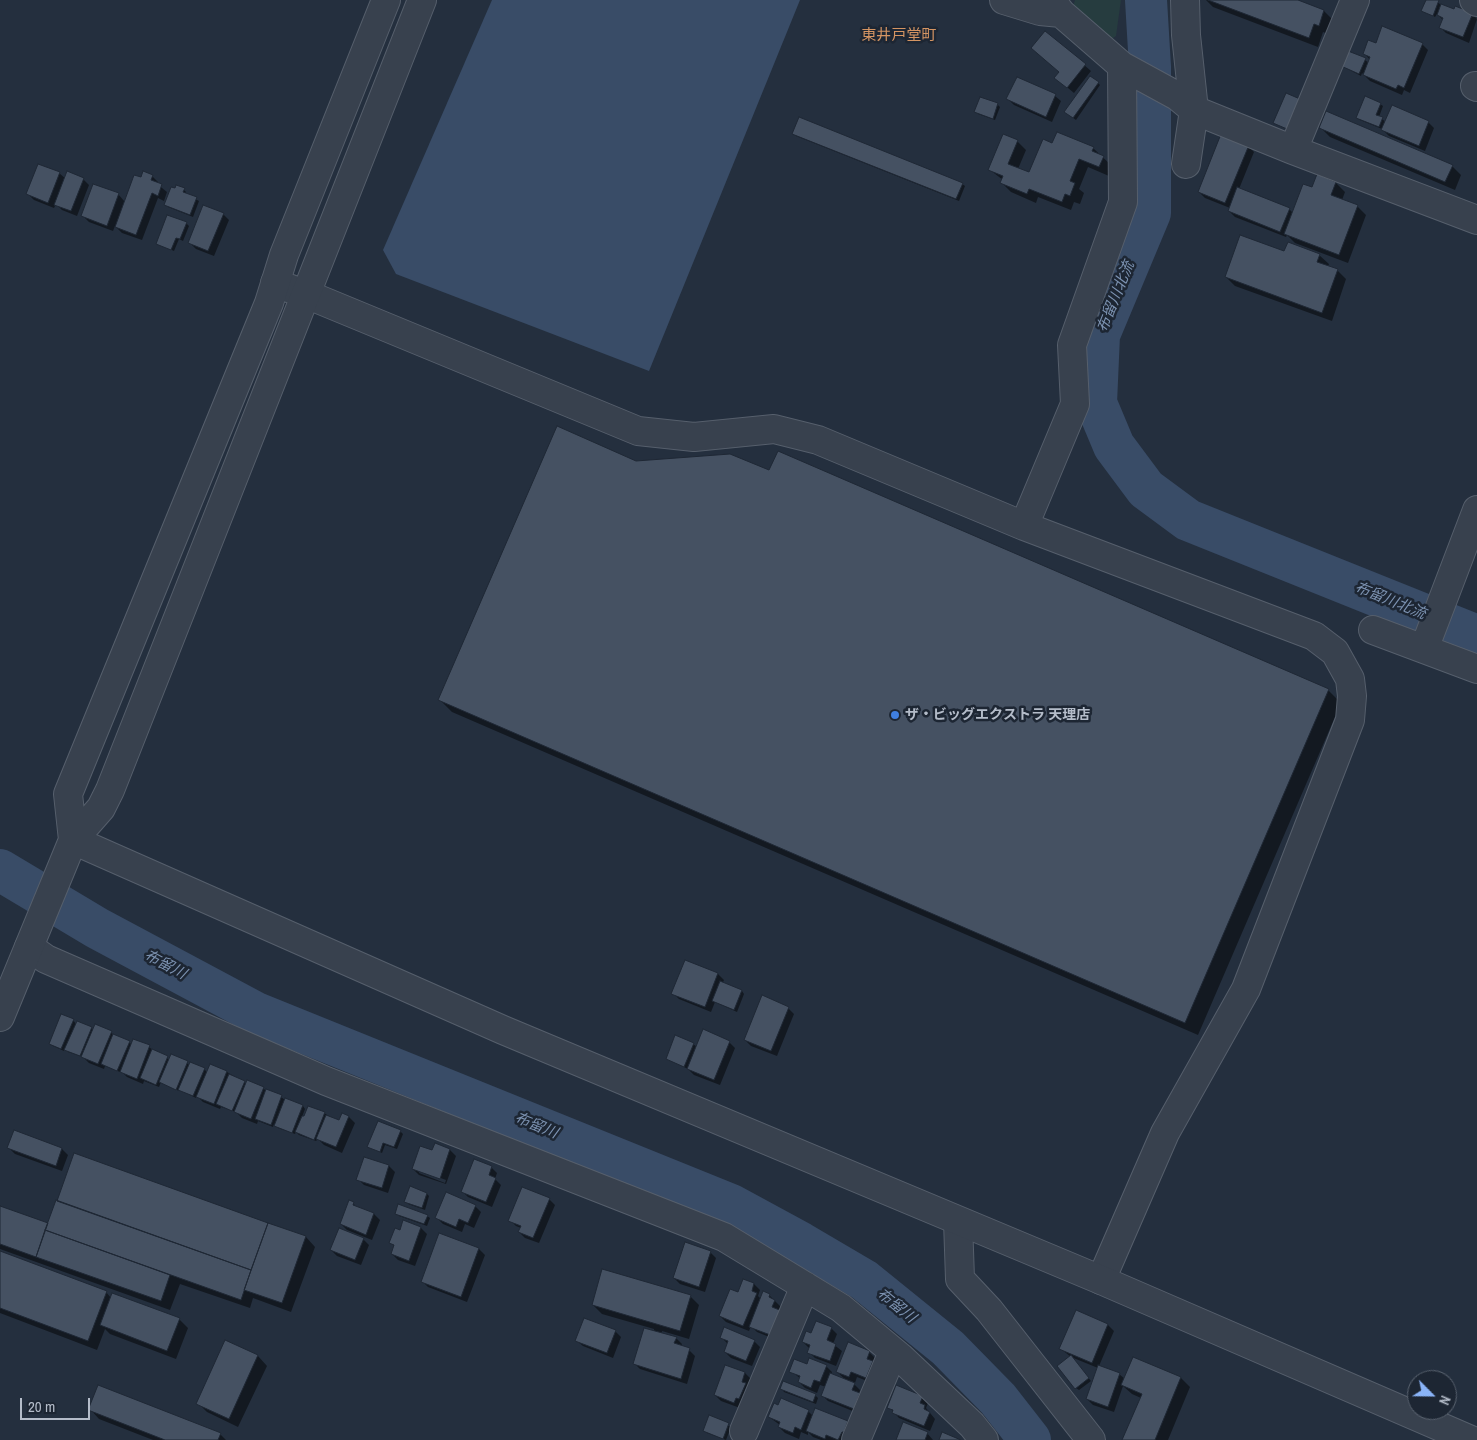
<!DOCTYPE html>
<meta charset="utf-8">
<style>
body{margin:0}
#map{position:relative;width:1477px;height:1440px;overflow:hidden;background:#242f3e;font-family:"Archivo Narrow",sans-serif}
canvas{display:block}
.north{position:absolute;left:1407px;top:1370px;width:50px;height:50px;box-sizing:border-box;background:#1d2633;border:1px solid #59626f;border-radius:50%;rotate:113deg;font-size:14px;font-weight:700;line-height:20px;text-align:center;color:#b4bcc9}
.north::after{content:'';display:block;margin:auto;width:18px;height:22px;background:#8ab4f8;clip-path:polygon(50% 0,100% 100%,50% 72%,0 100%)}
.scale{position:absolute;left:20px;top:1398px;width:70px;height:22px;box-sizing:border-box;border:2px solid #b4bcc9;border-top:0;padding-left:6px;font-size:15px;line-height:18px;white-space:nowrap;color:#b4bcc9;-webkit-text-stroke:4px #1d2633;paint-order:stroke}
</style>
<div id="map">
<canvas width="1477" height="1440"></canvas>
<div class="north">N</div>
<div class="scale">20 m</div>
</div>
<script>
const g = document.querySelector('canvas').getContext('2d');
g.lineJoin = 'round';
function fill(path, color) { g.fillStyle = color; g.fill(path, 'evenodd'); }
const toPath = rows => new Path2D(rows.map(r => 'M' + r).join(''));
function stroke(path, color, width, dash) { g.strokeStyle = color; g.lineWidth = width; g.lineCap = dash ? 'butt' : 'round'; g.setLineDash(dash || []); g.stroke(path); }
function write(font, color, halo, rows, align = 'center') {
  g.font = font + ' "Archivo Narrow","Noto Sans JP",sans-serif'; g.lineWidth = 5; g.setLineDash([]); g.textBaseline = 'middle'; g.strokeStyle = halo; g.fillStyle = color; for (const [text, x, y, turn = 0] of rows) {
    g.save(); g.translate(x, y); g.rotate((+turn || 0) * Math.PI / 180); g.textAlign = isNaN(turn) ? turn : align; if (halo) g.strokeText(text, 0, 0); g.fillText(text, 0, 0); g.restore();
  }
}
fill(toPath([
 [1075,0,1121,0,1116,36,1109,41,1073,7]
]), '#263c3f');
fill(toPath([
 [492,0,800,0,649,371,396,274,383,250]
]), '#394c67');
fill(toPath([
 [1206,0,1294,0,1324,11,1333,20,1328,34,1323,32,1318,47,1213,7],
 [1427,0,1435,0,1441,5,1455,11,1472,14,1477,19,1469,43,1446,33,1440,27,1443,20,1437,14,1435,17,1423,10],
 [1046,32,1091,71,1074,93,1062,83,1060,72],
 [1422,44,1428,50,1410,93,1404,90,1402,95,1370,81,1362,73,1361,76,1342,66,1365,60,1369,63,1370,60,1364,53,1376,45],
 [1017,78,1055,96,1061,101,1052,122,1014,105,1008,99],
 [1098,83,1100,85,1076,120,1069,115],
 [997,104,1000,107,995,120,978,114,976,111],
 [1380,104,1383,106,1379,117,1386,122,1428,122,1434,128,1425,151,1389,136,1382,129,1360,120,1357,118],
 [1321,128,1452,166,1461,175,1455,190,1330,137],
 [794,133,962,184,965,186,959,201,796,136],
 [1017,141,1026,150,1018,169,1030,174,1053,145,1093,148,1112,166,1109,176,1088,167,1079,189,1084,193,1080,204,1074,202,1071,210,1038,197,1036,203,1011,192,1002,183,1003,180,990,170],
 [1248,146,1254,152,1239,189,1289,209,1293,213,1312,189,1317,176,1336,183,1345,192,1342,200,1357,206,1366,215,1348,263,1295,243,1287,235,1286,237,1235,217,1229,211,1230,208,1205,198,1199,192],
 [59,173,66,179,83,179,89,185,77,216,62,210,56,204,54,208,34,200,28,194],
 [152,176,158,182,157,184,167,192,164,201,158,198,142,240,122,233,115,226,113,231,89,222,83,216,118,194,125,202,142,179],
 [184,190,186,192,186,194,199,201,193,217,168,207,166,205],
 [223,214,229,220,214,256,196,249,190,243],
 [186,223,189,226,183,241,179,239,174,251,158,244],
 [1285,252,1319,255,1329,264,1328,267,1337,270,1346,279,1332,321,1235,286,1226,277],
 [778,453,1329,691,1341,703,1198,1035,452,712,440,700,636,462,770,472],
 [685,961,718,974,724,980,722,984,742,991,744,994,737,1012,715,1002,711,1012,679,999,673,993],
 [788,1008,794,1014,777,1056,751,1046,745,1040],
 [73,1020,76,1024,91,1028,94,1030,111,1032,114,1036,129,1042,132,1045,134,1040,149,1047,154,1051,170,1060,172,1056,190,1065,204,1069,208,1073,210,1066,227,1072,247,1084,248,1082,281,1097,285,1100,303,1106,305,1109,302,1117,324,1113,339,1122,342,1115,349,1117,355,1123,342,1153,324,1145,318,1139,316,1141,299,1135,296,1132,295,1134,278,1128,274,1124,273,1127,258,1121,257,1124,242,1118,236,1112,221,1107,220,1109,203,1102,197,1096,196,1098,180,1090,179,1091,161,1082,159,1087,144,1081,143,1084,127,1077,121,1071,120,1072,105,1066,104,1069,89,1063,83,1057,68,1052,65,1049,64,1051,53,1046,50,1044],
 [729,1042,735,1048,720,1085,694,1075,688,1069,667,1059,693,1044,697,1047],
 [400,1131,403,1134,397,1149,385,1145,382,1153,369,1147],
 [15,1132,62,1149,68,1155,62,1171,15,1154,9,1148],
 [435,1145,450,1150,456,1156,446,1184,419,1175,413,1169,433,1152],
 [419,1170,446,1180,445,1183,419,1173],
 [75,1155,306,1237,315,1247,291,1312,253,1298,250,1308,180,1284,170,1310,0,1249,0,1208,49,1225],
 [389,1166,395,1172,388,1193,364,1185,358,1179],
 [491,1167,497,1173,495,1179,501,1185,492,1207,468,1197,462,1191],
 [427,1194,429,1196,425,1210,408,1204,406,1201],
 [549,1199,555,1205,539,1243,525,1238,519,1232,521,1228,516,1226,510,1220],
 [353,1203,357,1208,374,1214,380,1220,372,1240,347,1230,341,1224],
 [475,1206,481,1212,474,1228,465,1224,462,1232,443,1224,437,1218],
 [397,1214,427,1216,430,1218,427,1226,399,1216],
 [421,1228,427,1234,415,1266,398,1260,392,1254,395,1247,391,1243,400,1231],
 [440,1234,479,1249,485,1255,467,1302,428,1287,422,1281],
 [363,1239,369,1245,361,1265,337,1256,331,1250],
 [0,1252,106,1292,111,1298,179,1319,188,1328,176,1359,110,1334,105,1329,97,1350,0,1313],
 [710,1252,716,1258,705,1292,680,1284,674,1278],
 [754,1284,760,1290,758,1296,761,1299,769,1295,781,1307,779,1311,779,1341,757,1332,751,1326,749,1331,726,1322,720,1316,738,1294],
 [690,1296,699,1305,689,1339,662,1331,662,1334,676,1338,682,1344,681,1347,689,1350,695,1356,687,1384,640,1369,634,1363,654,1333,654,1329,602,1314,593,1305],
 [1076,1312,1108,1325,1114,1331,1099,1366,1119,1374,1125,1379,1181,1378,1190,1387,1168,1440,1124,1440,1141,1398,1132,1394,1123,1386,1114,1412,1093,1405,1087,1399,1098,1368,1071,1357,1091,1381,1079,1390,1076,1388,1071,1357,1061,1349],
 [831,1328,837,1334,833,1344,842,1351,836,1366,815,1358,809,1352,809,1348,803,1342,812,1335],
 [615,1331,621,1337,613,1358,583,1346,577,1341],
 [721,1337,754,1341,760,1347,752,1366,731,1358,725,1352,727,1343],
 [226,1342,258,1356,267,1366,238,1427,207,1412,198,1403],
 [869,1352,875,1358,873,1363,872,1383,857,1377,855,1383,850,1380,860,1390,859,1394,865,1400,860,1414,828,1401,822,1395,826,1387,820,1385,817,1393,805,1388,799,1382,801,1379,791,1371,808,1366,826,1366,832,1372,831,1375,847,1381,837,1372],
 [726,1366,745,1373,751,1379,740,1408,721,1401,715,1395],
 [782,1389,815,1395,818,1398,816,1404,784,1392],
 [922,1397,928,1403,926,1408,935,1419,930,1431,899,1418,889,1407],
 [779,1406,808,1411,813,1416,847,1422,853,1428,846,1440,821,1440,813,1437,808,1432,808,1435,801,1432,799,1439,785,1433,779,1427,780,1425,769,1417],
 [90,1409,220,1434,226,1440,153,1440,99,1419],
 [710,1417,731,1427,726,1440,707,1433,704,1430],
 [927,1433,933,1440,897,1440]
]), '#0007');
stroke(toPath([
 [1146,0,1150,67,1150,213,1099,335,1096,403,1114,446,1146,489,1188,520,1477,636],
 [0,870,97,928,256,1013,731,1205,801,1243,864,1280,948,1348,998,1399,1030,1440]
]), '#394c67', 42);
const building = toPath([
 [1208,0,1298,0,1324,10,1319,26,1314,24,1309,38,1208,0],
 [1426,0,1439,0,1433,16,1421,11,1426,0],
 [1441,4,1454,9,1455,6,1473,13,1463,37,1439,28,1443,18,1437,15,1441,4],
 [1382,26,1423,43,1404,88,1398,85,1396,89,1363,75,1370,57,1363,54,1368,40,1376,43,1382,26],
 [1045,31,1086,64,1067,88,1054,78,1059,72,1031,48,1045,31],
 [1348,51,1366,58,1359,74,1341,66,1348,51],
 [1090,76,1099,82,1073,118,1064,112,1090,76],
 [1017,77,1056,94,1046,117,1006,99,1017,77],
 [1286,93,1300,99,1287,129,1273,123,1286,93],
 [1365,96,1381,103,1376,115,1383,117,1379,127,1356,118,1365,96],
 [980,97,998,103,993,119,974,112,980,97],
 [1392,105,1429,121,1419,146,1381,130,1392,105],
 [1326,111,1453,165,1445,182,1319,128,1326,111],
 [799,117,963,183,956,199,792,134,799,117],
 [1057,132,1094,147,1092,151,1104,156,1099,167,1079,159,1070,181,1075,183,1070,196,1065,194,1062,202,1029,189,1027,194,1000,183,1003,176,988,170,1003,134,1018,140,1008,164,1029,172,1043,139,1052,143,1057,132],
 [1221,134,1249,145,1225,203,1198,192,1221,134],
 [38,164,60,172,48,203,26,194,38,164],
 [67,171,84,178,71,211,54,205,67,171],
 [143,171,153,175,151,180,162,184,158,196,152,193,136,235,115,227,134,175,141,177,143,171],
 [1317,174,1336,182,1331,195,1358,205,1339,255,1284,234,1303,184,1312,187,1317,174],
 [93,184,119,193,107,226,81,216,93,184],
 [176,185,185,188,183,192,197,197,190,215,164,205,171,187,175,188,176,185],
 [1237,187,1290,208,1280,232,1228,211,1237,187],
 [203,205,224,213,208,251,188,243,203,205],
 [167,215,187,222,180,239,176,238,171,250,156,244,167,215],
 [1240,235,1284,251,1288,242,1320,254,1317,262,1338,269,1322,313,1225,277,1240,235],
 [557,426,636,461,730,454,769,470,778,451,1329,689,1185,1023,438,700,557,426],
 [685,960,718,973,705,1007,671,994,685,960],
 [720,981,742,990,734,1010,712,1001,720,981],
 [762,995,789,1007,771,1051,744,1040,762,995],
 [61,1014,74,1019,61,1049,49,1044,61,1014],
 [77,1021,92,1027,80,1056,64,1050,77,1021],
 [95,1024,112,1031,98,1064,81,1057,95,1024],
 [703,1029,730,1041,714,1080,687,1069,703,1029],
 [113,1034,130,1041,117,1071,101,1064,113,1034],
 [675,1035,694,1043,684,1067,666,1059,675,1035],
 [133,1039,150,1045,137,1079,120,1072,133,1039],
 [152,1049,168,1056,156,1085,140,1078,152,1049],
 [171,1054,188,1061,176,1090,159,1082,171,1054],
 [190,1062,205,1068,193,1096,178,1090,190,1062],
 [210,1064,227,1071,214,1104,196,1097,210,1064],
 [229,1074,245,1081,232,1111,216,1104,229,1074],
 [247,1080,264,1087,251,1119,234,1112,247,1080],
 [266,1089,282,1095,271,1125,255,1119,266,1089],
 [285,1098,303,1105,292,1133,274,1126,285,1098],
 [308,1106,325,1112,314,1140,295,1132,302,1116,304,1116,308,1106],
 [342,1113,349,1116,336,1147,316,1139,326,1115,339,1120,342,1113],
 [378,1121,401,1130,394,1147,383,1143,380,1152,367,1147,378,1121],
 [14,1130,62,1148,56,1166,7,1148,14,1130],
 [435,1143,450,1149,440,1179,412,1169,420,1146,432,1150,435,1143],
 [74,1153,268,1223,251,1270,57,1201,74,1153],
 [364,1157,389,1165,382,1188,356,1180,364,1157],
 [474,1159,492,1166,489,1175,496,1178,486,1202,461,1192,474,1159],
 [410,1186,427,1193,422,1208,404,1202,410,1186],
 [522,1187,550,1198,533,1238,518,1232,521,1226,508,1221,522,1187],
 [446,1192,476,1205,468,1223,459,1219,456,1227,435,1218,446,1192],
 [56,1200,251,1270,241,1300,45,1230,56,1200],
 [349,1200,354,1202,353,1205,374,1213,366,1235,340,1224,349,1200],
 [398,1204,428,1215,424,1224,395,1214,398,1204],
 [0,1206,48,1223,36,1257,0,1244,0,1206],
 [403,1220,421,1227,409,1261,391,1254,394,1245,389,1243,395,1228,400,1230,403,1220],
 [268,1223,306,1236,282,1303,244,1290,268,1223],
 [339,1228,364,1238,355,1260,330,1250,339,1228],
 [45,1230,170,1275,161,1301,36,1257,45,1230],
 [439,1233,479,1248,461,1297,421,1282,439,1233],
 [685,1242,711,1251,699,1287,673,1278,685,1242],
 [0,1251,107,1291,88,1341,0,1308,0,1251],
 [602,1269,691,1295,680,1331,592,1305,602,1269],
 [743,1279,754,1283,752,1291,757,1293,743,1326,719,1316,730,1289,738,1292,743,1279],
 [763,1291,770,1294,769,1297,775,1300,772,1307,782,1311,773,1336,749,1327,763,1291],
 [112,1293,180,1318,167,1351,100,1325,112,1293],
 [1076,1310,1108,1324,1092,1363,1059,1349,1076,1310],
 [584,1318,616,1330,607,1353,575,1341,584,1318],
 [816,1321,832,1327,827,1340,836,1344,830,1361,807,1353,810,1345,802,1342,806,1331,811,1333,816,1321],
 [724,1327,755,1340,746,1361,724,1352,728,1341,720,1338,724,1327],
 [644,1328,677,1337,674,1343,690,1348,681,1379,633,1364,644,1328],
 [225,1340,258,1355,229,1419,196,1404,225,1340],
 [848,1342,870,1351,867,1359,873,1361,866,1378,851,1372,849,1377,836,1372,848,1342],
 [1071,1355,1089,1378,1075,1389,1057,1366,1071,1355],
 [1133,1357,1181,1377,1155,1440,1122,1440,1142,1394,1121,1385,1133,1357],
 [809,1358,827,1365,820,1382,814,1380,811,1388,798,1382,800,1376,789,1372,794,1359,807,1364,809,1358],
 [725,1365,745,1372,742,1382,746,1383,739,1399,736,1398,734,1403,714,1395,725,1365],
 [1098,1365,1120,1373,1108,1407,1086,1399,1098,1365],
 [830,1373,855,1383,852,1390,860,1393,854,1409,821,1396,830,1373],
 [783,1381,816,1394,813,1402,780,1389,783,1381],
 [98,1385,221,1433,218,1440,165,1440,88,1410,98,1385],
 [896,1385,923,1396,920,1403,925,1405,924,1409,930,1412,924,1426,892,1413,893,1410,887,1408,896,1385],
 [781,1398,809,1410,801,1430,795,1427,793,1433,778,1427,780,1422,768,1417,774,1403,778,1405,781,1398],
 [815,1408,848,1421,844,1432,842,1432,838,1440,826,1435,825,1439,806,1431,815,1408],
 [709,1415,729,1423,723,1439,703,1431,709,1415],
 [903,1422,928,1432,925,1440,896,1440,903,1422],
 [942,1432,961,1440,939,1440,942,1432]
]);
fill(building, '#455162');
stroke(building, '#1f2835', 1);
const minor = toPath([
 [1004,0,1040,11,1061,13],
 [1051,0,1061,13,1122,66,1177,96,1194,110,1293,150,1477,220],
 [1185,0,1186,35,1194,110,1186,164],
 [1474,0,1477,2],
 [1475,86,1477,87],
 [1293,150,1355,0],
 [275,283,318,299,638,431,694,437,774,429,818,440,1024,526,1314,636,1335,652,1350,679,1352,696,1350,720,1246,989,1165,1133,1101,1280],
 [1024,526,1075,404,1072,345,1123,202,1122,66],
 [1373,630,1477,669],
 [1424,649,1477,510],
 [29,947,46,959,326,1081,724,1237,841,1308,900,1357,972,1425,984,1440],
 [958,1221,960,1279,989,1310,1091,1440],
 [744,1431,805,1286],
 [856,1440,893,1352]
]);
const tertiary = toPath([
 [73,840,503,1030,1101,1280,1471,1440],
 [73,840,68,794,269,303,284,255,386,0],
 [0,1017,73,840,101,808,110,790,422,0]
]);
stroke(minor, '#565f6c', 30);
stroke(tertiary, '#565f6c', 30);
stroke(minor, '#38414e', 28);
stroke(tertiary, '#38414e', 28);
for (const [x, y, r, color] of [
 [895,715,5,"#3f7fe0"]
]) { const dot = new Path2D(); dot.arc(x, y, r, 0, 2 * Math.PI); g.fillStyle = color; g.fill(dot); stroke(dot, '#1d2633', 2); }
write('bold 14px', '#b4bcc9', '#1d2633', [
 ["ザ・ビッグエクストラ 天理店",905,715]
], 'left');
write('15px', '#d59563', '#1d2633', [
 ["東井戸堂町",899,36]
]);
write('italic 15px', '#7c92b1', '#1d2633', [
 ["布留川北流",1116,297,-68],
 ["布留川北流",1390,601,22],
 ["布留川",165,965,28],
 ["布留川",536,1126,22],
 ["布留川",896,1306,39]
]);
</script>
